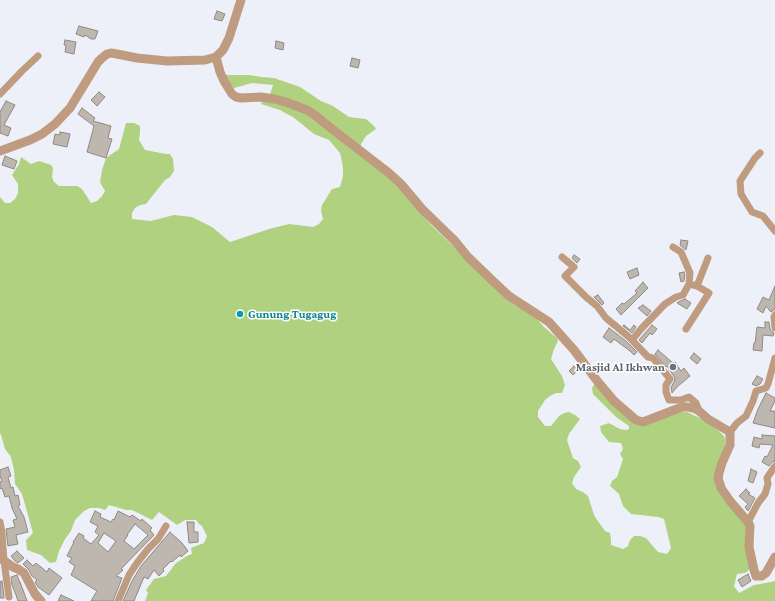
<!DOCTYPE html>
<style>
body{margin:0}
canvas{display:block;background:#edf0f9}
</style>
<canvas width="775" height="601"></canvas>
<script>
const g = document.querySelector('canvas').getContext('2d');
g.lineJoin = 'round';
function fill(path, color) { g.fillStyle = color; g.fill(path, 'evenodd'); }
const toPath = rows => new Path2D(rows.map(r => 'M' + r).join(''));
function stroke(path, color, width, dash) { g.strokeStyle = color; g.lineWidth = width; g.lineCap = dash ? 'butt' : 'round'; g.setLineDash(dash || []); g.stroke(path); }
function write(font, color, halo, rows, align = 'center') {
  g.font = font + ' "Crimson Pro",serif'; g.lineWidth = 3; g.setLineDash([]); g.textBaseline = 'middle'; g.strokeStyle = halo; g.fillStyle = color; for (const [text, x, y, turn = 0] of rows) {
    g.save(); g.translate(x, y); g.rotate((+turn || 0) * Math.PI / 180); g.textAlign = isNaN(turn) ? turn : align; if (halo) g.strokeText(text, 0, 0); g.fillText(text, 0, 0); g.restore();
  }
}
fill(toPath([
 [225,75,249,75,261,77,274,78,300,87,321,101,333,106,349,117,366,119,374,126,376,129,366,136,361,144,359,154,396,183,431,225,501,291,514,305,524,310,534,316,544,327,557,338,558,341,554,349,551,359,562,376,565,385,562,393,556,393,550,396,545,400,538,411,538,417,545,426,551,426,559,416,564,413,569,412,575,415,580,419,569,434,567,440,573,458,578,461,581,467,574,477,572,483,576,489,583,492,588,496,594,515,597,520,605,531,610,533,611,539,611,545,623,549,628,546,630,540,634,536,640,536,646,538,658,552,667,554,671,548,664,519,658,517,631,514,623,506,619,494,610,486,612,481,617,477,623,459,620,454,623,449,621,443,609,442,601,432,600,426,609,423,620,429,626,430,629,429,629,426,616,417,593,394,592,388,595,383,639,423,681,412,687,412,704,420,719,431,724,436,725,439,725,446,717,470,716,479,746,524,750,569,745,573,737,574,734,586,739,593,754,585,771,582,775,581,775,601,145,601,148,593,146,590,154,579,166,576,176,563,187,556,192,554,191,548,204,543,207,536,202,526,199,524,196,520,185,520,177,525,159,512,152,520,132,510,126,510,109,505,105,510,99,508,90,508,84,511,75,520,71,531,65,539,59,551,56,562,50,563,41,555,27,550,26,540,33,533,22,494,15,484,14,470,11,457,5,449,1,435,0,433,0,197,5,203,10,203,15,199,18,193,18,184,12,175,19,164,21,157,31,164,39,161,51,165,53,168,52,177,54,182,59,186,77,186,82,189,91,203,97,201,102,196,105,191,100,182,102,170,106,158,119,149,126,123,134,123,140,126,140,133,139,140,145,150,166,154,170,154,173,159,174,171,170,177,165,180,146,204,140,205,135,208,132,213,132,219,151,221,174,215,192,217,212,227,230,242,269,229,289,224,313,227,319,224,323,219,321,211,322,205,332,189,340,187,343,176,343,169,342,162,340,153,329,140,314,134,293,117,287,114,280,110,261,104,263,100,268,100,273,85,252,83,234,88,228,82]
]), '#b0d280');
const building = toPath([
 [217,11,225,14,222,21,214,19,217,11],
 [79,26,98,31,95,39,91,39,85,35,84,37,76,34,79,26],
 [65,40,76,42,74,54,65,52,66,45,64,45,65,40],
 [276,41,284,43,283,50,275,48,276,41],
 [352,58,360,60,358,68,350,66,352,58],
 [99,92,105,97,97,106,91,100,99,92],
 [6,101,15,105,4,125,11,128,8,136,0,133,0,112,6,101],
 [82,108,95,118,93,121,111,126,108,138,112,139,106,158,87,152,94,126,78,114,82,108],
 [60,132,70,134,67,147,53,144,55,134,60,135,60,132],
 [5,156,17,161,14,169,2,165,5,156],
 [681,240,688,241,686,250,680,245,681,240],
 [574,255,580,259,577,263,572,258,574,255],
 [637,268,639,275,630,279,627,272,637,268],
 [684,272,685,274,684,281,681,282,679,273,684,272],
 [643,282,648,288,621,315,616,309,622,303,624,304,637,293,635,291,643,282],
 [775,286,775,308,774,310,771,312,770,311,766,306,763,313,757,309,763,297,769,300,775,286],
 [598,295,604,303,602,305,594,297,598,295],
 [685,299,691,303,687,309,677,303,678,302,685,299],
 [643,305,651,311,647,316,638,308,643,305],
 [765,322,769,322,770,329,771,331,774,333,773,336,763,335,762,351,753,350,754,343,755,343,757,327,765,328,765,322],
 [624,325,630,330,634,325,636,327,632,333,623,326,624,325],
 [652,325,657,329,652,335,650,333,642,343,639,340,652,325],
 [609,328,626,341,637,352,634,355,630,351,614,339,611,343,603,337,609,328],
 [658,350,673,363,675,362,681,371,684,368,690,376,677,387,672,393,671,387,674,382,675,378,667,366,666,367,655,354,658,350],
 [694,353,701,359,697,364,690,358,694,353],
 [574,366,578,370,573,375,569,371,574,366],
 [757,376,763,379,760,384,756,386,752,384,757,376],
 [766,393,775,398,775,401,770,411,775,411,775,428,753,423,758,409,766,393],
 [762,435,775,436,775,461,772,462,769,466,762,462,765,456,767,457,773,445,760,444,759,448,752,446,754,437,762,439,762,435],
 [8,467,11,476,8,477,11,488,13,487,15,496,18,495,20,505,18,506,24,517,28,532,16,535,18,544,8,546,6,529,15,527,13,520,17,519,12,508,9,496,5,497,2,488,0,489,0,482,2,481,0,476,0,470,8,467],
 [751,469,757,472,753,483,748,481,751,469],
 [746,489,750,493,748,494,755,498,748,511,745,507,748,504,739,496,746,489],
 [95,511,101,514,100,517,111,522,113,519,114,520,118,511,130,517,132,515,141,521,142,519,152,528,150,530,154,535,121,569,123,570,116,576,122,578,113,601,91,601,97,591,71,575,75,566,69,562,72,558,67,556,74,542,73,542,79,533,84,536,83,538,91,544,99,535,95,532,98,526,90,522,95,511],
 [135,524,148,535,134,549,124,541,128,535,127,535,135,524],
 [104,533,116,541,108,552,98,543,104,533],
 [187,522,194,522,194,532,198,532,198,542,189,543,187,522],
 [170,532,182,543,188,551,181,557,180,555,172,562,171,561,163,569,164,571,159,576,154,570,148,579,144,577,134,601,123,601,132,581,141,566,170,532],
 [17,551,24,558,18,563,15,561,11,556,17,551],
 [27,560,33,566,36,563,47,572,49,568,62,578,49,595,38,587,35,582,37,580,32,576,29,570,23,564,27,560],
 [748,574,751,581,742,587,738,580,748,574],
 [17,575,20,583,20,582,27,601,18,601,16,595,12,585,11,577,17,575],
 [2,581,4,596,4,598,0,598,0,582,2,581],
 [61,595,74,601,58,601,61,595]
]);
fill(building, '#bdb7af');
stroke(building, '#8f8a82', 1);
stroke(toPath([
 [0,94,22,71,38,56],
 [760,153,755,158,740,181,741,194,752,212,763,216,775,231],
 [562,257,574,267,565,276,586,297,597,306,606,318,629,337,648,357,653,358,670,379,666,385,666,392,669,400,681,400,689,397,696,403,699,411],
 [693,285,697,286,708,258],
 [775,315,774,317,775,328],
 [686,329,709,293,697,286],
 [632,340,641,329,665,304,676,297,683,295,689,284,690,273,681,252,673,247],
 [730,432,737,423,746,416,753,401,756,391,766,388,768,384,775,358],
 [0,522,2,533,4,561,9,597],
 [748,522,758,503,765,494,768,484,767,478,775,466],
 [118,601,129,575,137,563,148,549,158,539,166,526]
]), '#bf9b7f', 7);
stroke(toPath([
 [216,57,220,72,224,81,232,94,236,97,241,98,261,97,274,99,286,102,307,110,316,116,332,129,389,173,401,184,422,209,455,241,468,257,495,283,509,296,549,322,574,350,598,382,614,401,636,420,643,422,682,407,688,407,696,409,699,411,708,419,730,432,730,445,722,463,719,473,718,479,720,484,721,488,730,501,748,522,750,526,749,547,754,570,756,576,762,576,766,573,775,557],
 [0,151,30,140,42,134,55,124,70,108,98,62,102,58,107,54,111,53,117,54,137,58,167,61,205,60,216,57,223,50,229,38,241,0],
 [0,556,3,560,13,567,18,569,24,573,35,594,41,601]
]), '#bf9b7f', 9);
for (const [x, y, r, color] of [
 [240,314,4,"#0f9aa8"],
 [673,367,4,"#6b7280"]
]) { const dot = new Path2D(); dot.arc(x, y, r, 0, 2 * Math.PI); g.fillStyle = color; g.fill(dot); stroke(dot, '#fff', 1.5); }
write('bold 12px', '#0d838f', '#fff', [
 ["Gunung Tugagug",248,314]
], 'left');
write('bold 12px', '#5b616d', '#fff', [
 ["Masjid Al Ikhwan",665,367]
], 'right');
</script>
